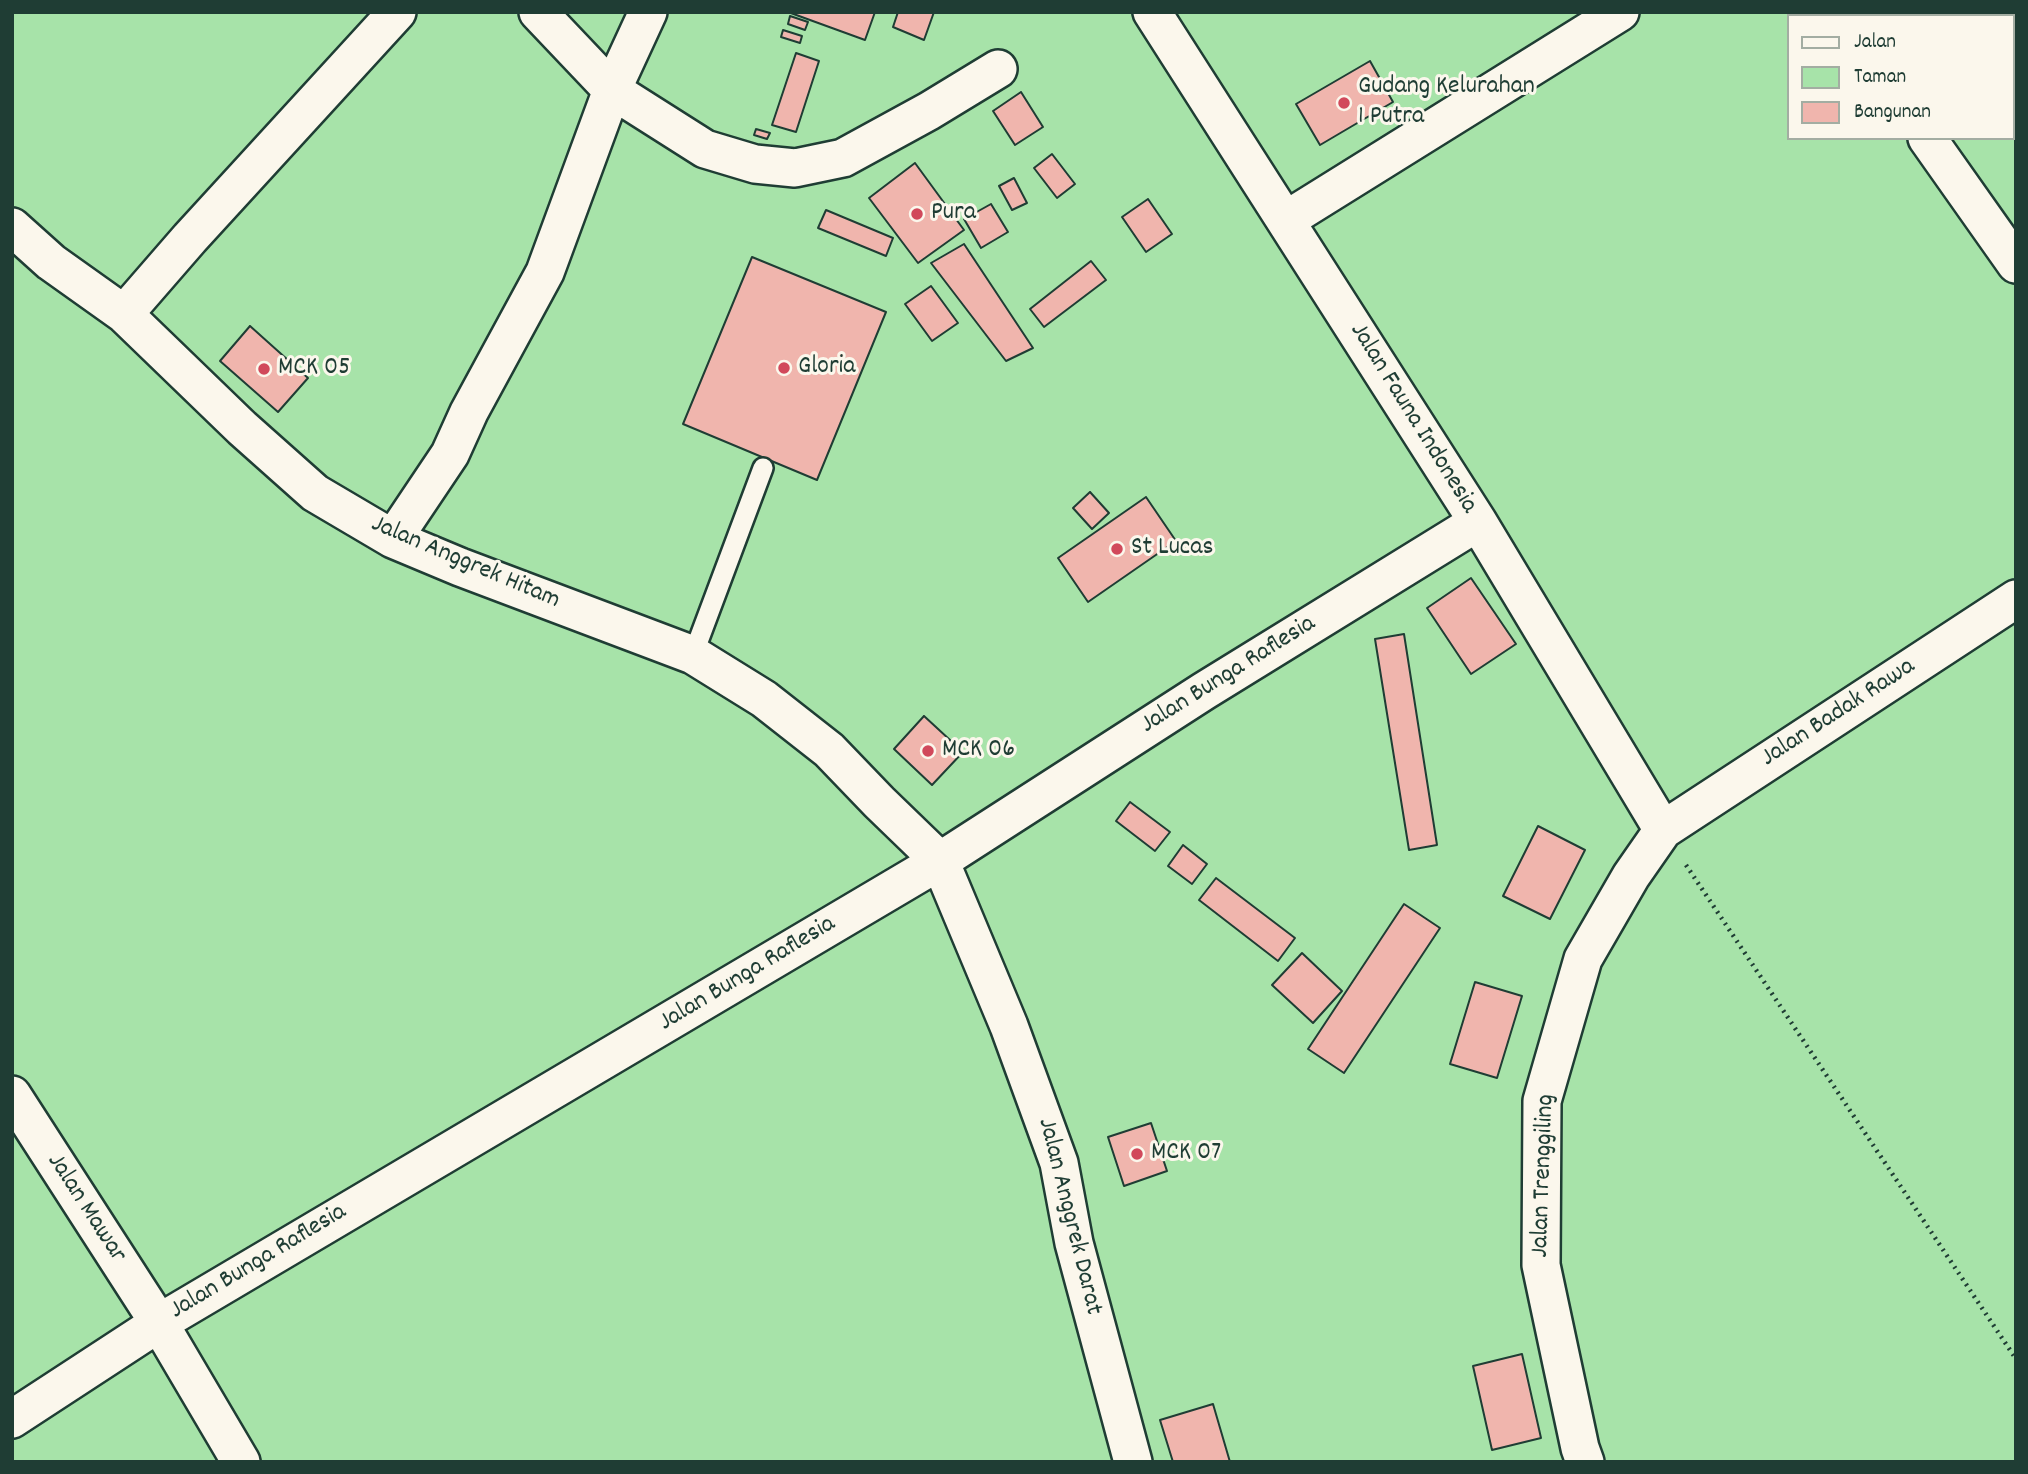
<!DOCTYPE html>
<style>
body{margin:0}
#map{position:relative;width:2028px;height:1474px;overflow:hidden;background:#fbf7ec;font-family:Dekko,sans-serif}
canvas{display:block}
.frame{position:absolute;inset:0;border:14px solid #1f3d34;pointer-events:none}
.legend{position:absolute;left:1787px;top:14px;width:228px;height:126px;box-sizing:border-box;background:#fbf7ec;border:2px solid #a3ada2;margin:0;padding:9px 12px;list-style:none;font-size:21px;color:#1f3d34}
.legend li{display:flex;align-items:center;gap:14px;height:35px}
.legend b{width:35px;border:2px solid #a3ada2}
</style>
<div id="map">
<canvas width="2028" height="1474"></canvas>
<div class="frame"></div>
<ul class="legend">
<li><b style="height:9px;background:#fbf7ec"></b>Jalan</li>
<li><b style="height:19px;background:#a7e3a9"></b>Taman</li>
<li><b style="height:19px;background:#f0b5ad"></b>Bangunan</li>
</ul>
</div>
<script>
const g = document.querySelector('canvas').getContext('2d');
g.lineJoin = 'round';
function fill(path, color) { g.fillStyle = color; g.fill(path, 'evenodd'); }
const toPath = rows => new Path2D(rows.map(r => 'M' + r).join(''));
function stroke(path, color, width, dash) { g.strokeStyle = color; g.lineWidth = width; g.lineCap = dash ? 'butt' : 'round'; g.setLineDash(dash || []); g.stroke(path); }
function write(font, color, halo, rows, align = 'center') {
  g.font = font + ' Dekko,sans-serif'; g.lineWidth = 6; g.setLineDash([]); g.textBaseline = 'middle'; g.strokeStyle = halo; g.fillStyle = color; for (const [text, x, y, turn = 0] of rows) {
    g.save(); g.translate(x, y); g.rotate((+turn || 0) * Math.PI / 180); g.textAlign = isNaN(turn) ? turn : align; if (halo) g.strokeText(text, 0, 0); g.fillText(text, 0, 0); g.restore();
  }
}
fill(toPath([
 [12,12,2016,12,2016,1462,12,1462],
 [1788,16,2012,16,2012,138,1788,138]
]), '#a7e3a9');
const building = toPath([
 [788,12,875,12,865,40,788,12],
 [898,12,934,12,924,40,893,27,898,12],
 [790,16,808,22,805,30,788,24,790,16],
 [783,30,802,36,800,43,781,37,783,30],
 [796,53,819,61,796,132,772,125,796,53],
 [1370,61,1393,102,1320,145,1296,104,1370,61],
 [1021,92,1043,127,1015,145,993,111,1021,92],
 [756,129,770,133,767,139,754,135,756,129],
 [1052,154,1075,184,1057,198,1034,168,1052,154],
 [915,163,964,230,918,263,869,198,915,163],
 [1014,178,1027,203,1012,210,999,186,1014,178],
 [1148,199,1172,234,1146,252,1122,217,1148,199],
 [991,204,1008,232,981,248,964,219,991,204],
 [826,210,893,238,886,256,818,228,826,210],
 [964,244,1033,348,1006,361,931,263,964,244],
 [752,257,886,312,817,480,683,424,752,257],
 [1091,261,1106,280,1044,327,1030,309,1091,261],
 [931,286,958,323,932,341,905,304,931,286],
 [250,326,308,378,278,412,220,361,250,326],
 [1090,492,1109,513,1092,529,1073,508,1090,492],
 [1146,497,1176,541,1088,602,1058,558,1146,497],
 [1471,578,1516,644,1471,674,1427,608,1471,578],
 [1404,634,1437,845,1409,850,1375,639,1404,634],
 [924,716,963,752,932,785,894,749,924,716],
 [1130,802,1170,832,1155,851,1116,821,1130,802],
 [1538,826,1585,850,1550,919,1503,896,1538,826],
 [1183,845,1207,864,1192,884,1168,866,1183,845],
 [1216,878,1295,938,1278,961,1199,900,1216,878],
 [1404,904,1440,928,1344,1073,1308,1049,1404,904],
 [1302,953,1342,991,1313,1023,1272,985,1302,953],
 [1475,982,1522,996,1497,1078,1450,1064,1475,982],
 [1151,1123,1167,1171,1124,1186,1108,1137,1151,1123],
 [1522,1354,1541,1438,1492,1450,1473,1366,1522,1354],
 [1213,1404,1230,1462,1173,1462,1160,1420,1213,1404]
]);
fill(building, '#f0b5ad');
stroke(building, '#1f3d34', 2);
const service = toPath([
 [693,655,763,468]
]);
const minor = toPath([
 [538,12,612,90,705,149,755,164,795,168,843,158,929,111,998,69],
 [1152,12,1478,522,1663,830],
 [1837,12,1840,16],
 [1927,138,2016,264],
 [1286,220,1620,12],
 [12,227,51,262,124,314,242,428,315,493,393,539,460,567,693,655,764,699,829,750,879,802,940,861,1009,1026,1059,1163,1074,1243,1133,1462],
 [124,314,190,238,397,12],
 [393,539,450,454,469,412,545,272,612,90,648,12],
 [12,1095,159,1323,241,1462],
 [12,1419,159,1323,940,861,1204,691,1478,522],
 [1585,1462,1580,1448,1541,1265,1542,1101,1583,959,1631,876,1663,830,2016,599]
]);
stroke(service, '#1f3d34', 24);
stroke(minor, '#1f3d34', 42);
stroke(toPath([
 [1686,865,2016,1359]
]), '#1f3d34', 4.5, [2, 5]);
stroke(service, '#fbf7ec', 19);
stroke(minor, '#fbf7ec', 37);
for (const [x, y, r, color] of [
 [1344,103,7,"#d1495b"],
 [917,214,7,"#d1495b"],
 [784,368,7,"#d1495b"],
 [264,369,7,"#d1495b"],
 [1117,549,7,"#d1495b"],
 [928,751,7,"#d1495b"],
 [1137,1154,7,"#d1495b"]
]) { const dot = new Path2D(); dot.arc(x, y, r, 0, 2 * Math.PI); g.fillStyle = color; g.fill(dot); stroke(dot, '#fbf7ec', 2.5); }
write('26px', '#1f3d34', '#fbf7ec', [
 ["Gudang Kelurahan",1358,88],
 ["1 Putra",1358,118],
 ["Pura",931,214],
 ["Gloria",798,368],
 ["MCK 05",278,369],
 ["St Lucas",1131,549],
 ["MCK 06",942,751],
 ["MCK 07",1151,1154]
], 'left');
write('26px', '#1f3d34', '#fbf7ec', [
 ["Jalan Fauna Indonesia",1412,419,58],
 ["Jalan Anggrek Hitam",465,564,23],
 ["Jalan Bunga Raflesia",1229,676,-32],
 ["Jalan Badak Rawa",1839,714,-33],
 ["Jalan Bunga Raflesia",748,975,-31],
 ["Jalan Trenggiling",1545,1176,-88],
 ["Jalan Mawar",85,1209,57],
 ["Jalan Anggrek Darat",1068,1217,76],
 ["Jalan Bunga Raflesia",259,1263,-31]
]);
</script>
